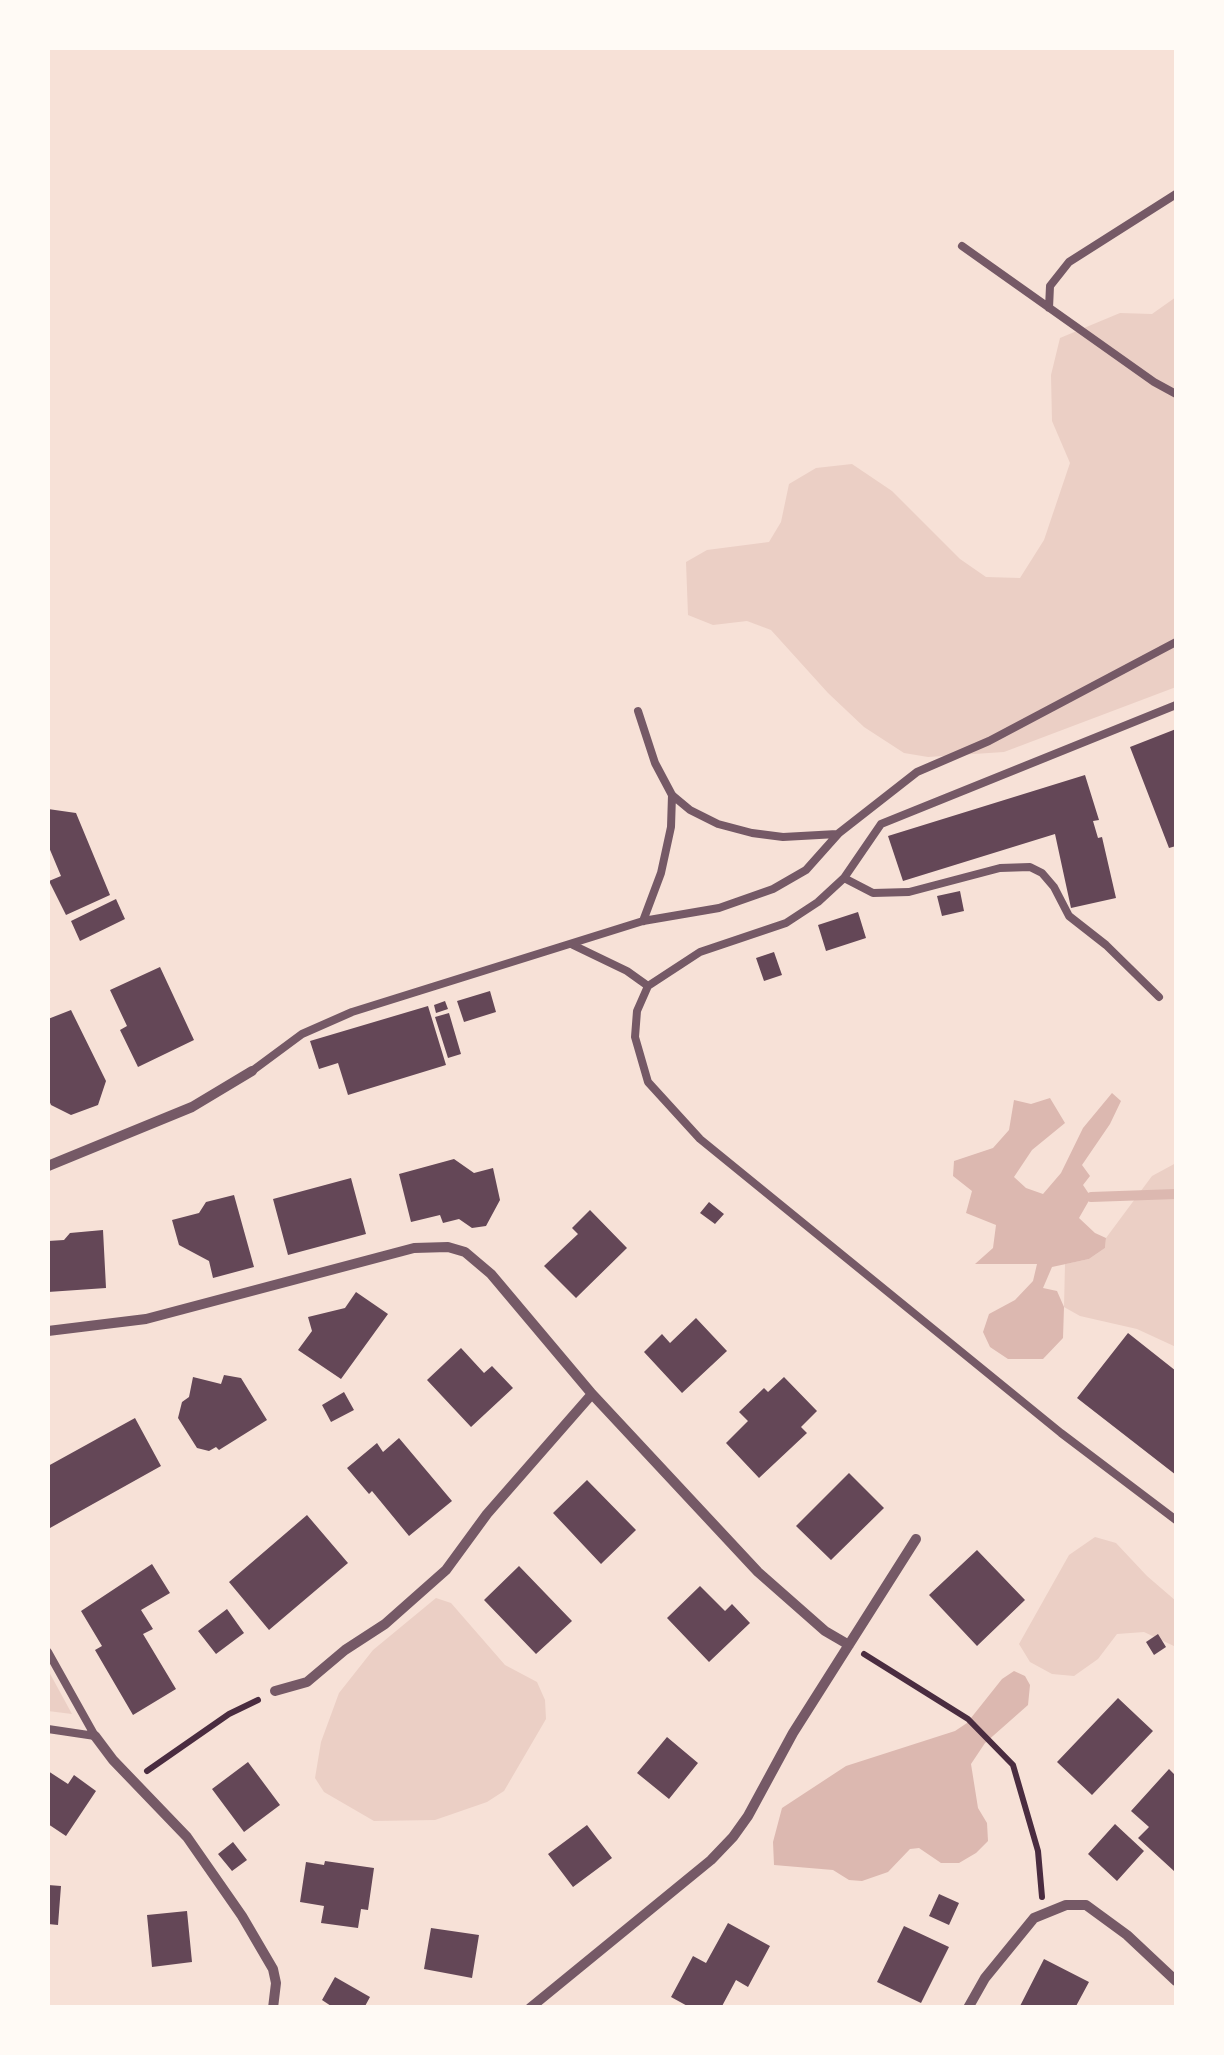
<!DOCTYPE html>
<style>
body{margin:0}
#map{position:relative;width:1224px;height:2055px;overflow:hidden;background:#f7e1d7;font-family:"Exo 2",sans-serif}
canvas{display:block}
.frame{position:absolute;inset:0;border:50px solid #fffaf5;pointer-events:none}
</style>
<div id="map">
<canvas width="1224" height="2055"></canvas>
<div class="frame"></div>
</div>
<script>
const g = document.querySelector('canvas').getContext('2d');
g.lineJoin = 'round';
function fill(path, color) { g.fillStyle = color; g.fill(path, 'evenodd'); }
const toPath = rows => new Path2D(rows.map(r => 'M' + r).join(''));
function stroke(path, color, width, dash) { g.strokeStyle = color; g.lineWidth = width; g.lineCap = dash ? 'butt' : 'round'; g.setLineDash(dash || []); g.stroke(path); }
fill(toPath([
 [1176,297,1176,687,1004,752,928,757,904,753,864,727,828,693,771,630,747,621,713,625,688,615,686,562,707,550,769,542,781,522,789,484,816,468,852,464,892,491,960,559,986,577,1020,578,1044,540,1070,463,1052,421,1051,375,1060,338,1120,313,1152,314],
 [1176,1163,1176,1347,1137,1329,1080,1316,1064,1307,1065,1264,1089,1259,1105,1248,1106,1238,1152,1176],
 [1095,1537,1116,1543,1147,1576,1176,1601,1176,1647,1144,1632,1117,1634,1098,1659,1074,1676,1052,1674,1030,1662,1019,1644,1069,1555],
 [436,1598,451,1603,505,1665,537,1682,545,1700,546,1719,504,1791,487,1802,435,1820,374,1821,324,1792,315,1778,321,1742,339,1693,373,1650],
 [48,1670,72,1714,48,1711]
]), '#ebcfc5');
fill(toPath([
 [1112,1093,1121,1101,1110,1124,1082,1165,1090,1176,1083,1185,1091,1197,1079,1218,1095,1233,1106,1238,1105,1248,1089,1259,1052,1267,1043,1288,1057,1291,1064,1307,1063,1338,1043,1359,1008,1359,990,1347,983,1332,989,1314,1015,1300,1033,1281,1037,1264,975,1264,993,1248,996,1225,966,1213,972,1191,953,1176,954,1161,993,1148,1009,1130,1014,1100,1031,1104,1050,1098,1065,1123,1032,1150,1014,1177,1026,1188,1043,1194,1061,1173,1083,1128],
 [1014,1671,1025,1676,1030,1685,1028,1705,985,1743,971,1764,978,1808,987,1823,988,1841,976,1853,959,1863,941,1863,919,1848,910,1849,888,1872,862,1881,849,1880,833,1870,774,1865,773,1842,782,1808,846,1766,955,1731,967,1723,1002,1679]
]), '#dcb8b0');
stroke(toPath([
 [1091,1197,1176,1194]
]), '#dcb8b0', 10);
fill(toPath([
 [1176,729,1176,846,1169,848,1130,747],
 [1085,775,1099,820,1093,821,1098,838,1102,837,1116,898,1071,908,1055,834,903,881,888,836],
 [48,809,76,813,110,895,66,915,49,881,61,876,48,845],
 [960,891,964,911,942,916,937,896],
 [116,899,125,919,80,941,71,921],
 [858,912,866,938,826,951,818,925],
 [774,952,782,975,764,981,756,958],
 [160,967,194,1040,138,1067,120,1030,127,1026,110,990],
 [490,991,496,1012,464,1022,457,1001],
 [445,1001,448,1009,436,1013,434,1005],
 [428,1006,446,1065,348,1095,338,1063,319,1069,310,1041],
 [71,1010,106,1081,98,1105,71,1115,51,1105,48,1098,48,1019],
 [449,1013,461,1054,448,1058,435,1017],
 [454,1159,474,1173,493,1168,500,1200,486,1226,472,1228,459,1219,443,1223,440,1215,411,1222,399,1174],
 [351,1178,366,1234,288,1255,273,1199],
 [234,1195,254,1267,213,1278,209,1261,179,1245,172,1220,199,1213,206,1202],
 [709,1202,724,1214,715,1224,700,1213],
 [590,1210,627,1248,576,1298,544,1266,578,1234,572,1228],
 [103,1230,106,1288,48,1292,48,1241,64,1240,70,1233],
 [356,1292,388,1314,341,1379,298,1350,312,1331,308,1317,345,1308],
 [696,1318,727,1351,682,1393,644,1352,662,1334,670,1343],
 [1128,1333,1176,1371,1176,1475,1077,1398],
 [461,1348,484,1373,492,1366,513,1388,471,1427,427,1380],
 [224,1375,241,1378,267,1420,219,1450,216,1447,209,1451,197,1448,178,1418,182,1402,189,1397,193,1377,221,1384],
 [784,1377,817,1411,801,1427,807,1433,759,1478,726,1443,748,1421,739,1412,764,1388,768,1392],
 [344,1392,354,1410,331,1422,322,1405],
 [135,1418,161,1466,50,1528,48,1466],
 [399,1438,452,1501,409,1536,372,1491,369,1494,347,1468,377,1443,383,1452],
 [849,1473,884,1508,831,1560,796,1526],
 [587,1480,636,1530,601,1564,553,1513],
 [307,1515,348,1563,269,1630,229,1582],
 [977,1550,1025,1600,977,1646,929,1595],
 [152,1564,170,1593,141,1610,153,1629,143,1634,176,1689,133,1715,95,1650,102,1646,81,1611],
 [519,1566,572,1621,536,1654,484,1600],
 [700,1586,725,1611,732,1604,750,1623,709,1662,667,1618],
 [227,1609,244,1633,216,1654,198,1631],
 [1158,1634,1166,1647,1154,1655,1146,1642],
 [1118,1698,1153,1731,1092,1795,1057,1762],
 [667,1737,698,1763,669,1799,637,1773],
 [248,1762,280,1805,244,1832,212,1789],
 [1169,1769,1176,1776,1174,1871,1138,1838,1149,1827,1131,1811],
 [48,1771,68,1784,74,1775,96,1791,66,1836,48,1824],
 [1115,1824,1144,1851,1117,1881,1088,1854],
 [587,1825,612,1858,573,1887,548,1854],
 [233,1842,247,1860,232,1871,218,1854],
 [325,1861,374,1868,368,1910,361,1909,358,1928,321,1923,324,1906,300,1902,306,1862,324,1865],
 [48,1885,61,1886,58,1925,48,1924],
 [939,1894,959,1903,949,1925,929,1916],
 [187,1911,192,1962,152,1967,147,1915],
 [728,1923,770,1946,748,1987,736,1980,721,2008,691,2008,671,1997,693,1956,706,1963],
 [904,1926,949,1947,921,2003,877,1982],
 [431,1928,479,1935,472,1978,424,1969],
 [1044,1959,1089,1982,1075,2008,1019,2008],
 [335,1977,370,1997,364,2008,334,2008,322,2000]
]), '#644757');
stroke(toPath([
 [864,1654,968,1719,1013,1765,1038,1851,1042,1897],
 [147,1771,229,1714,258,1700]
]), '#4a2c40', 6);
stroke(toPath([
 [962,246,1154,382,1176,394],
 [1049,308,1050,286,1069,262,1176,194],
 [1176,705,881,824,844,878,818,902,786,923,700,952,648,986,637,1011,635,1037,648,1082,700,1139,1061,1433,1176,1520],
 [638,711,655,763,672,795,690,810,718,824,752,833,783,837,837,834],
 [844,878,873,893,909,892,1000,868,1030,867,1042,873,1054,887,1069,916,1106,945,1159,997],
 [643,921,661,873,671,827,672,795],
 [573,945,627,971,648,986],
 [252,1071,302,1034,352,1012,643,921,719,908,773,889,806,870,839,833,917,772,989,741,1176,642],
 [48,1652,95,1736],
 [48,1729,95,1736]
]), '#755966', 8);
stroke(toPath([
 [48,1166,192,1107,252,1071],
 [48,1331,146,1319,414,1248,448,1247,465,1252,491,1274,592,1394,758,1572,825,1631,849,1645],
 [275,1691,307,1682,345,1650,385,1624,446,1570,487,1514,592,1394],
 [95,1736,113,1760,187,1837,242,1916,273,1969,276,1983,273,2008],
 [530,2008,711,1860,733,1837,748,1816,793,1733,916,1539],
 [968,2008,985,1978,1034,1918,1066,1905,1086,1905,1127,1935,1176,1981]
]), '#755966', 10);
</script>
